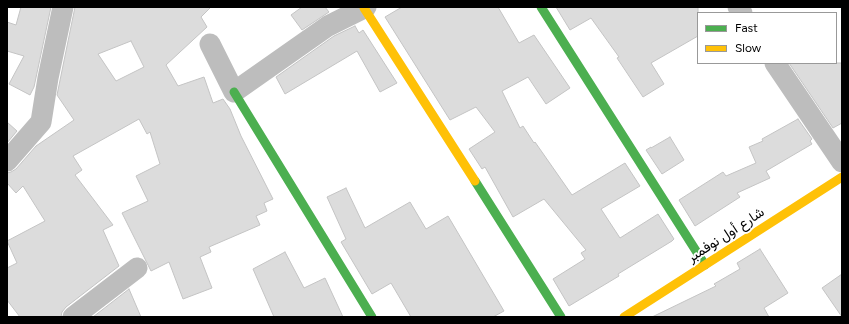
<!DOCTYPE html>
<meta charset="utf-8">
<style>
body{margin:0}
#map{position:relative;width:849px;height:324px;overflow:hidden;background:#fff;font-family:Figtree,sans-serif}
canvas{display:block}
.frame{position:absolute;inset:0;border:8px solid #000;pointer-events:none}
.legend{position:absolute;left:697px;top:12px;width:140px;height:52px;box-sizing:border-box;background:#fff;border:1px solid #999;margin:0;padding:5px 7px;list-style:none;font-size:12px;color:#000}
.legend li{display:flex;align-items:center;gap:8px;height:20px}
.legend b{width:20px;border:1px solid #999}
</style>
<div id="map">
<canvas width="849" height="324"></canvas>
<div class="frame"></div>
<ul class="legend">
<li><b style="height:5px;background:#4caf50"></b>Fast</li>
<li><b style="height:5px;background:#ffc107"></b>Slow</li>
</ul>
</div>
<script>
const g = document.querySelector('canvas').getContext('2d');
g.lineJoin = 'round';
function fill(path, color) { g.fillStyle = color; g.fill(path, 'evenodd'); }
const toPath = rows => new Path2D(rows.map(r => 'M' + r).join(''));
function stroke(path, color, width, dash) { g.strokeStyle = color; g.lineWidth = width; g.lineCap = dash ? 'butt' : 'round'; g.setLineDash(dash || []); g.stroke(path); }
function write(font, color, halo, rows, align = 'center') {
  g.font = font + ' Figtree,Vazirmatn,sans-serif'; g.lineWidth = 3.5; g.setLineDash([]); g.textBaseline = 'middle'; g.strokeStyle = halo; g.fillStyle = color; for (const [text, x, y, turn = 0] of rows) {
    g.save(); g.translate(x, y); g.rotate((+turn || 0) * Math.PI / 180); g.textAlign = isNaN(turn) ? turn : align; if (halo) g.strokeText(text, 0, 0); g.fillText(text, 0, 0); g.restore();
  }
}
const building = toPath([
 [21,7,51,7,34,87,30,95,9,84,24,56,7,51,7,22,16,25,21,7],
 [75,7,211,7,201,17,207,27,166,65,178,86,204,77,213,103,223,99,230,109,241,136,273,199,264,203,267,211,256,216,260,225,209,247,211,252,200,257,212,288,183,299,169,262,151,271,122,213,148,201,136,176,160,164,150,132,147,134,139,119,73,156,82,170,75,175,113,225,103,230,119,266,66,307,62,312,61,317,20,317,7,300,7,268,17,263,7,241,45,221,23,186,16,193,7,183,7,173,11,172,16,169,36,146,74,120,57,95,75,7],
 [131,41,144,67,116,81,98,54,131,41],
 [302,7,325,7,329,12,302,30,291,15,302,7],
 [402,7,498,7,519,43,534,35,570,88,546,104,528,77,502,91,520,128,523,126,534,143,535,142,572,195,625,163,640,186,601,209,620,238,658,214,674,239,672,241,618,274,619,276,569,306,553,279,585,259,581,253,586,250,544,199,513,217,485,167,482,169,469,149,495,132,476,107,450,120,385,17,402,7],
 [556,7,698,7,698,36,651,63,664,84,643,97,617,58,619,57,591,18,570,30,556,7],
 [355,26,359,33,363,30,397,83,380,92,357,51,285,94,276,77,334,36,355,26],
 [789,63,842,63,842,123,833,128,789,63],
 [798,119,812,139,810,141,812,144,766,171,770,178,737,193,740,197,695,226,679,200,723,172,726,176,756,163,749,147,763,141,762,139,798,119],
 [7,122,17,131,7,143,7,122],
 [670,137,684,160,662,174,646,150,651,147,651,148,670,137],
 [346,188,365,228,410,202,426,229,448,216,504,311,493,317,411,317,391,283,372,294,341,242,346,239,327,197,346,188],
 [760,249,788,293,764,308,769,317,652,317,716,286,714,284,740,269,737,263,760,249],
 [285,252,304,288,325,278,343,317,274,317,253,269,285,252],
 [842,274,842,317,822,288,842,274],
 [129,289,141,317,93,317,129,289]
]);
fill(building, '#dcdcdc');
stroke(building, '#c4c4c4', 1);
stroke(toPath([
 [738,7,742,13],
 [210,44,234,92,328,26,366,7],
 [775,63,842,162],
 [7,161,41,122,48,78,63,7],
 [73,317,137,268]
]), '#bdbdbd', 21);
stroke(toPath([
 [541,7,705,265],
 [234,92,372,317],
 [475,181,561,317]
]), '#4caf50', 9);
stroke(toPath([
 [364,8,475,181],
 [624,317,842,177]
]), '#ffc107', 9);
write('14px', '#000', '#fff', [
 ["شارع أول نوفمبر",726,235,-33]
]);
</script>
